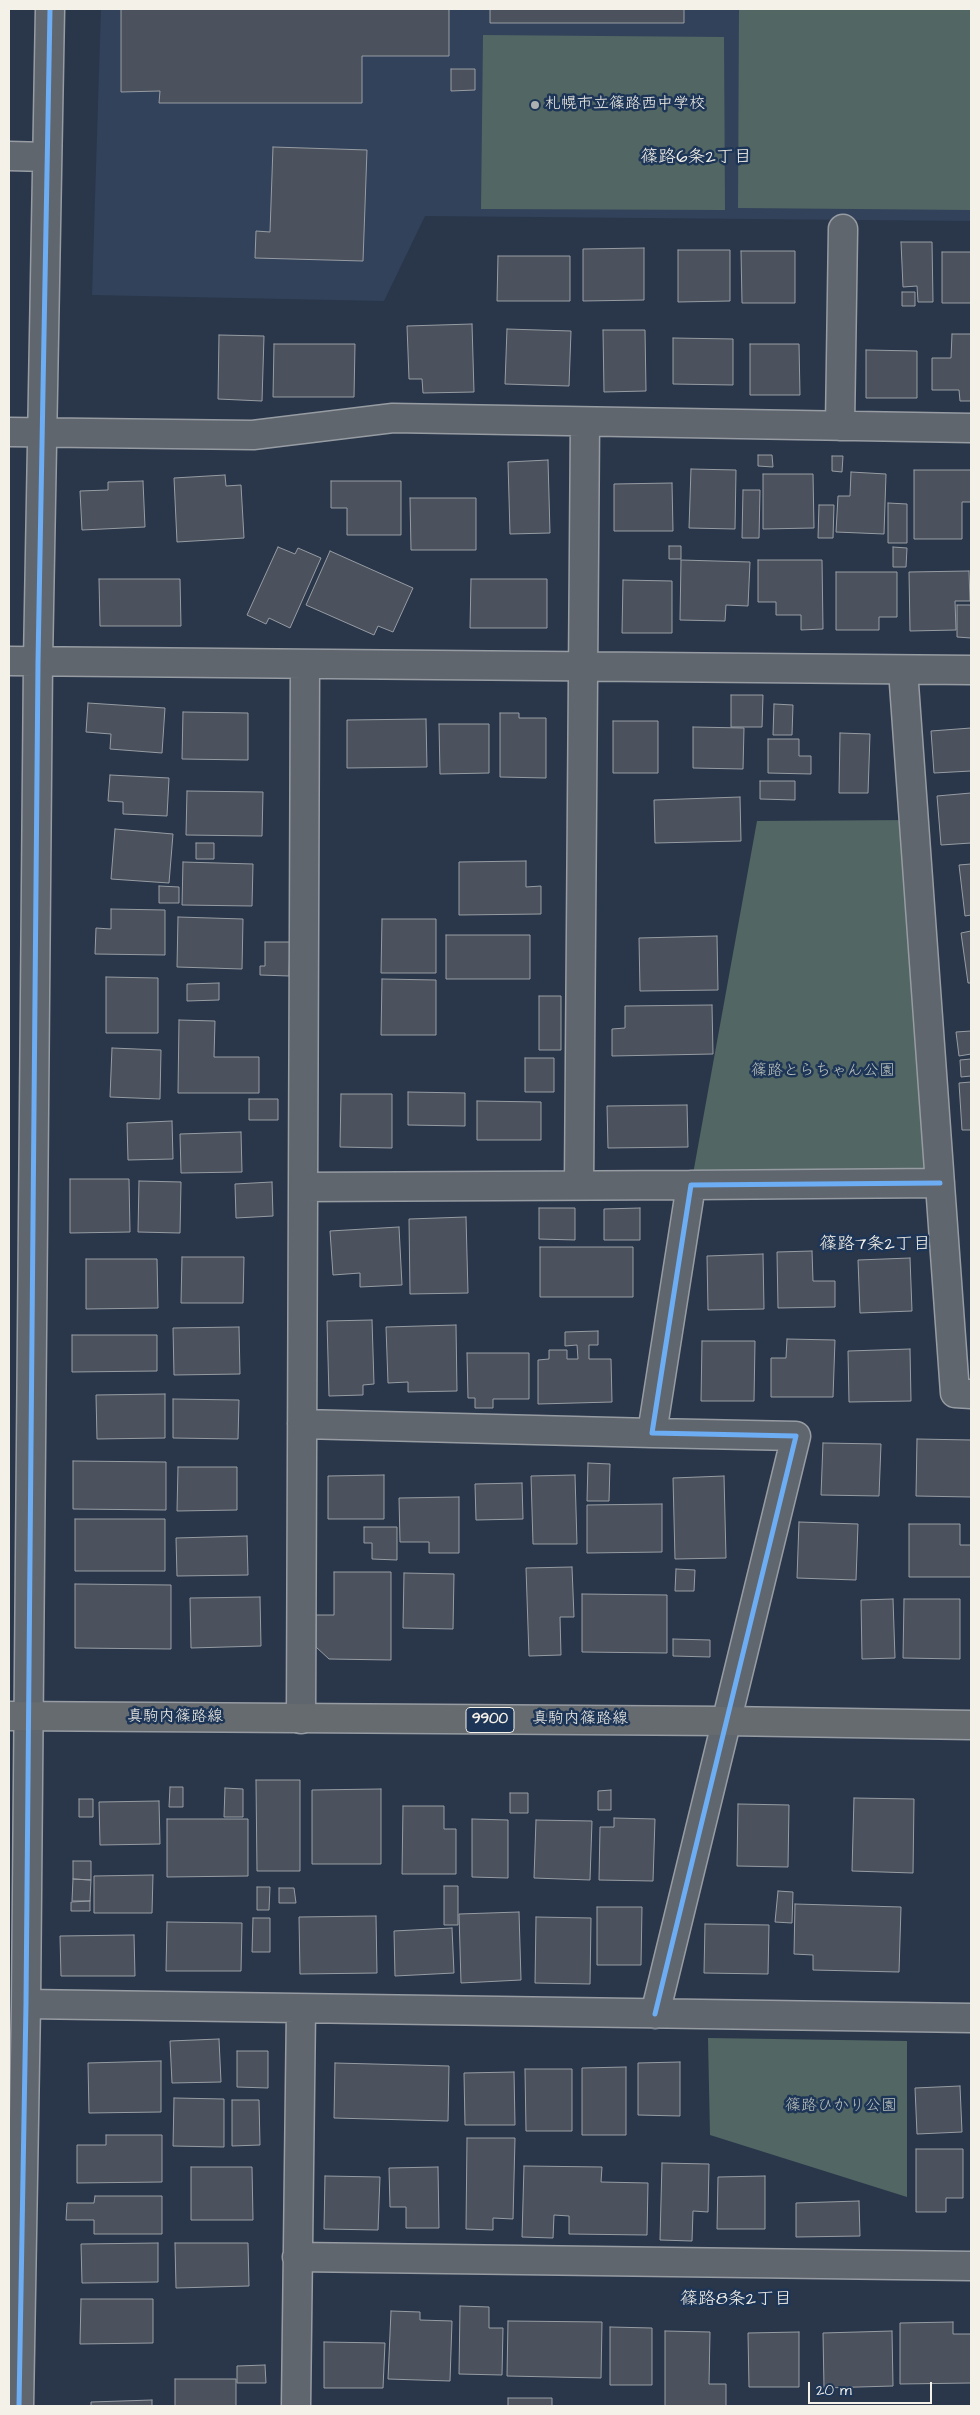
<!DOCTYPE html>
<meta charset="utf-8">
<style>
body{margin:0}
#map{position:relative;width:980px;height:2415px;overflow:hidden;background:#2a374a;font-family:"Architects Daughter",sans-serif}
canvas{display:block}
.frame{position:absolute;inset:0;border:10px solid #f4f1e8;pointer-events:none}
.scale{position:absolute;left:808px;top:2382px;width:124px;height:22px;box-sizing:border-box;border:2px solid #f4f1e8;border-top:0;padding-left:6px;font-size:15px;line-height:18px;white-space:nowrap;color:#f4f1e8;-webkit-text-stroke:4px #1d3557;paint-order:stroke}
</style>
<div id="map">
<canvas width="980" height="2415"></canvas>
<div class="frame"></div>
<div class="scale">20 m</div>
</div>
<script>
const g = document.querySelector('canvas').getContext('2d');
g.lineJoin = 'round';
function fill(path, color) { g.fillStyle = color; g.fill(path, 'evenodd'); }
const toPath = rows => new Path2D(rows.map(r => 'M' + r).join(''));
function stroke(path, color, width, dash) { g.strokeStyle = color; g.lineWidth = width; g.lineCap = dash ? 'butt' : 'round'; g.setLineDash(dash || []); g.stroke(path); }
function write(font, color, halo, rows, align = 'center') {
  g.font = font + ' "Architects Daughter","Klee One",sans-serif'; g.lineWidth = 5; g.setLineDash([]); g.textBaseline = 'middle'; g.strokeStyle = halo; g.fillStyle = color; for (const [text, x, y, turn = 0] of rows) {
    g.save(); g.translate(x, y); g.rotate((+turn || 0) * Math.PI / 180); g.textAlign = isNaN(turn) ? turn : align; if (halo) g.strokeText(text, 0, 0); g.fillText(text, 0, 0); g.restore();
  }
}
fill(toPath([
 [101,9,971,9,971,221,425,216,384,301,92,295]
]), '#32425b');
fill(toPath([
 [739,9,971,9,971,210,738,208],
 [483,35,724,37,725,210,481,209],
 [914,820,940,1183,691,1185,757,821],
 [708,2038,907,2041,907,2197,710,2135]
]), '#526664');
const building = toPath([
 [121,9,449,9,449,56,362,56,362,103,159,103,160,91,121,92,121,9],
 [490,9,684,9,684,23,490,23,490,9],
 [451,69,475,69,475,90,451,91,451,69],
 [273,147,367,150,363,261,255,258,256,231,270,232,273,147],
 [901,242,932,242,933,302,918,302,917,286,903,287,901,242],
 [644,248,644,300,583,301,583,249,644,248],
 [678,250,730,250,730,301,678,302,678,250],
 [741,251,795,251,795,303,742,303,741,251],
 [942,252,971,252,971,303,942,303,942,252],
 [498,256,570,256,570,301,497,301,498,256],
 [902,292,915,292,915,306,902,306,902,292],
 [472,324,474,392,423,393,422,379,409,379,407,326,472,324],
 [507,329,571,331,569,386,505,384,507,329],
 [603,330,645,330,646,391,604,392,603,330],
 [952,334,971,334,971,401,960,401,959,390,932,390,932,358,951,358,952,334],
 [219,335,264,336,262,401,218,399,219,335],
 [673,338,733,339,733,385,673,384,673,338],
 [274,344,355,344,354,397,273,397,274,344],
 [750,344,799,344,800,395,750,395,750,344],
 [866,350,917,351,917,398,866,398,866,350],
 [758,455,772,455,773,467,758,466,758,455],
 [832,456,843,456,842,472,832,471,832,456],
 [548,460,550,533,510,534,508,462,548,460],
 [691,469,736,470,735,529,689,528,691,469],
 [914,470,971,470,971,502,962,502,962,539,914,539,914,470],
 [851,472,886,474,884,534,836,532,838,496,850,496,851,472],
 [763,474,813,474,814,528,763,529,763,474],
 [225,475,226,486,241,485,244,538,177,542,174,478,225,475],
 [143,481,145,527,82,530,80,491,108,490,108,482,143,481],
 [331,481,401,481,401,535,347,535,347,508,331,508,331,481],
 [672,483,673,531,614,531,614,484,672,483],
 [743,490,760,490,759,538,742,538,743,490],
 [410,498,476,498,476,550,411,550,410,498],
 [888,503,907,504,907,543,888,543,888,503],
 [819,505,834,505,833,538,818,538,819,505],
 [669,546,681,546,681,559,669,559,669,546],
 [278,547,295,554,298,548,321,558,290,628,269,618,266,624,247,615,278,547],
 [893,547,907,548,906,567,893,567,893,547],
 [330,551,413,588,393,632,378,626,374,635,306,605,330,551],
 [681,560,750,562,748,606,726,605,725,621,680,620,681,560],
 [758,560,822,560,823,629,801,630,801,615,776,615,776,602,758,602,758,560],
 [969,571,970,601,955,601,956,630,910,631,909,572,969,571],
 [836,572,897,572,897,617,879,617,879,630,836,630,836,572],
 [99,579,180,579,181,626,100,626,99,579],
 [471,579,547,579,547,628,470,628,471,579],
 [623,580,672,581,672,633,622,633,623,580],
 [957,605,971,605,971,638,957,637,957,605],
 [731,695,763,695,762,727,731,727,731,695],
 [88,703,165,708,162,753,110,749,111,734,86,732,88,703],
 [774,704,793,705,792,735,773,735,774,704],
 [183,712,248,713,248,760,182,759,183,712],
 [500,713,519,713,519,718,546,718,546,778,500,777,500,713],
 [426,719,427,767,347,768,347,720,426,719],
 [613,721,658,721,658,773,613,773,613,721],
 [439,724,489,724,489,773,440,774,439,724],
 [693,727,744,728,743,769,693,768,693,727],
 [971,728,971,771,934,773,931,731,971,728],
 [840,733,870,734,868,793,839,793,840,733],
 [768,739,799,739,799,756,811,756,811,774,768,773,768,739],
 [110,775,169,778,167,816,123,814,123,802,108,801,110,775],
 [760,781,795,781,795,800,760,799,760,781],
 [187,791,263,792,262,836,186,835,187,791],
 [971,793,971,843,941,845,937,796,971,793],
 [740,797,741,841,655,843,654,800,740,797],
 [115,829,173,834,169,883,111,879,115,829],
 [196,843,214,843,214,859,196,859,196,843],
 [526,861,526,887,541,886,541,914,459,915,459,862,526,861],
 [183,862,253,864,252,906,182,905,183,862],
 [971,864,971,915,965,916,959,865,971,864],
 [159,886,179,887,179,903,159,903,159,886],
 [111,909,165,910,165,955,95,954,96,928,111,929,111,909],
 [178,917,243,919,242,969,177,967,178,917],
 [382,919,436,919,436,973,381,973,382,919],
 [971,931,971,983,968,983,961,933,971,931],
 [446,935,530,935,530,979,446,979,446,935],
 [717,936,718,990,640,991,639,938,717,936],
 [265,942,290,942,289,976,260,975,260,966,265,966,265,942],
 [106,977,158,978,158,1033,106,1033,106,977],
 [382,979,436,980,436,1035,381,1035,382,979],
 [219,983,219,1000,187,1001,187,984,219,983],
 [539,996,561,996,561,1050,539,1050,539,996],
 [712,1005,713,1054,612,1056,612,1029,625,1028,625,1006,712,1005],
 [179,1020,215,1021,214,1057,259,1057,259,1093,178,1093,179,1020],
 [971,1031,971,1054,959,1056,956,1032,971,1031],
 [112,1048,161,1050,160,1099,110,1097,112,1048],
 [525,1058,554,1058,554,1092,525,1092,525,1058],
 [971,1059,971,1076,961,1077,960,1060,971,1059],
 [971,1082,971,1130,962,1130,959,1083,971,1082],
 [408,1092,465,1093,465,1126,408,1125,408,1092],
 [341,1094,392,1094,392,1148,340,1147,341,1094],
 [249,1099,278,1099,278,1120,249,1120,249,1099],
 [477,1101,541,1102,541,1140,477,1140,477,1101],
 [687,1105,688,1147,608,1148,607,1106,687,1105],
 [172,1121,173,1159,128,1160,127,1123,172,1121],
 [241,1132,242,1172,181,1173,180,1134,241,1132],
 [70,1179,129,1179,130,1232,70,1233,70,1179],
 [139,1181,181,1182,180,1233,138,1232,139,1181],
 [272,1182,273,1216,236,1218,235,1184,272,1182],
 [539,1208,575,1208,575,1240,539,1239,539,1208],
 [640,1208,640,1240,604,1240,604,1209,640,1208],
 [466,1217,468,1293,410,1294,409,1219,466,1217],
 [399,1227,402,1285,360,1287,360,1273,333,1275,330,1231,399,1227],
 [540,1247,633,1247,633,1297,540,1297,540,1247],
 [812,1251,813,1281,835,1281,835,1307,778,1308,777,1252,812,1251],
 [763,1254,764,1309,708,1310,707,1256,763,1254],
 [182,1257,244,1257,243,1303,181,1303,182,1257],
 [910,1258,912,1311,860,1313,858,1260,910,1258],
 [86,1259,157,1259,158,1308,86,1309,86,1259],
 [372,1320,374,1384,363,1385,363,1395,329,1396,327,1321,372,1320],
 [456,1325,457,1391,408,1392,408,1382,388,1383,386,1327,456,1325],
 [239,1327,240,1374,174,1375,173,1328,239,1327],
 [598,1331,598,1345,589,1345,589,1359,611,1359,612,1402,538,1404,538,1360,549,1359,549,1350,567,1350,567,1359,578,1359,577,1345,565,1346,565,1332,598,1331],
 [72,1335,157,1335,157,1371,72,1372,72,1335],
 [787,1339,835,1340,833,1397,771,1397,771,1358,786,1358,787,1339],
 [702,1341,755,1341,754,1401,701,1401,702,1341],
 [910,1349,911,1401,849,1402,848,1351,910,1349],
 [467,1353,529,1353,529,1399,493,1399,493,1408,475,1408,475,1398,468,1398,467,1353],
 [165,1394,165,1438,97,1439,96,1395,165,1394],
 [173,1399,239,1400,238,1439,173,1438,173,1399],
 [917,1439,971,1440,971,1497,916,1496,917,1439],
 [823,1443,881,1444,879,1496,821,1495,823,1443],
 [73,1461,166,1462,166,1510,73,1509,73,1461],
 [588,1463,610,1464,609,1501,587,1501,588,1463],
 [178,1467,237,1467,237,1510,177,1511,178,1467],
 [384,1475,384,1519,328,1519,328,1476,384,1475],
 [575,1475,577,1544,533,1544,531,1476,575,1475],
 [724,1476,726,1558,675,1559,673,1478,724,1476],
 [522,1483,523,1519,476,1520,475,1484,522,1483],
 [459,1497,459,1553,429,1553,429,1542,400,1542,399,1498,459,1497],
 [662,1504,662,1552,587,1553,587,1505,662,1504],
 [75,1519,165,1519,165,1571,75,1571,75,1519],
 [799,1522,858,1524,856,1580,797,1578,799,1522],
 [909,1524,960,1524,960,1545,971,1545,971,1577,909,1577,909,1524],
 [364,1527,397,1527,397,1560,372,1559,372,1543,364,1543,364,1527],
 [247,1536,248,1575,177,1576,176,1538,247,1536],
 [572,1567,574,1617,560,1617,561,1655,529,1656,526,1568,572,1567],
 [676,1569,695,1570,694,1591,675,1591,676,1569],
 [334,1572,391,1572,391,1660,329,1659,316,1647,316,1615,334,1615,334,1572],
 [404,1573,454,1574,453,1629,403,1628,404,1573],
 [75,1584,171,1585,171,1649,75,1648,75,1584],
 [582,1594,667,1595,667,1653,582,1652,582,1594],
 [260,1597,261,1646,191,1648,190,1598,260,1597],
 [893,1599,895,1658,862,1659,861,1600,893,1599],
 [904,1599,960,1599,960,1659,903,1658,904,1599],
 [673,1639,710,1640,710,1657,673,1656,673,1639],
 [256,1780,300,1780,300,1871,257,1871,256,1780],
 [170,1787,183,1787,183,1807,169,1807,170,1787],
 [225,1788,243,1789,243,1817,224,1817,225,1788],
 [381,1789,381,1864,312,1864,312,1790,381,1789],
 [611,1790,611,1810,598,1810,598,1791,611,1790],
 [510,1793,528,1793,528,1813,510,1813,510,1793],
 [854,1798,914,1799,913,1873,852,1871,854,1798],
 [79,1799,93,1799,93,1817,79,1817,79,1799],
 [159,1801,160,1844,100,1845,99,1802,159,1801],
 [738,1804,789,1805,788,1867,737,1866,738,1804],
 [403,1806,444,1806,444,1829,456,1829,456,1874,402,1874,403,1806],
 [614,1818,655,1819,653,1881,599,1880,600,1827,614,1827,614,1818],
 [167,1819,248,1819,248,1876,167,1877,167,1819],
 [472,1819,508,1820,508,1878,472,1877,472,1819],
 [536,1820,592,1821,590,1880,534,1878,536,1820],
 [73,1861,91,1861,91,1880,73,1879,73,1861],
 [153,1875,152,1913,94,1913,94,1876,153,1875],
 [73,1879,91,1880,90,1901,72,1901,73,1879],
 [444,1886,458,1886,458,1925,444,1925,444,1886],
 [257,1887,270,1887,269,1910,257,1910,257,1887],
 [279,1888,294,1888,296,1903,279,1903,279,1888],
 [778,1891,793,1892,792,1923,775,1922,778,1891],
 [90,1901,90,1911,71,1911,71,1902,90,1901],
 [795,1904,901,1907,899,1972,813,1970,813,1955,794,1954,795,1904],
 [597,1907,642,1907,641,1965,597,1965,597,1907],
 [519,1912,521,1980,461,1983,459,1914,519,1912],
 [376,1916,377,1973,300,1974,299,1917,376,1916],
 [536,1917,591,1918,590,1984,535,1983,536,1917],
 [253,1918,270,1918,270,1952,252,1952,253,1918],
 [167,1922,242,1923,241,1971,166,1971,167,1922],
 [705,1924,769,1925,768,1974,704,1973,705,1924],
 [452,1928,454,1973,395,1976,394,1931,452,1928],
 [134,1935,135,1976,61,1976,60,1936,134,1935],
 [219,2039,221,2082,172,2083,170,2041,219,2039],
 [237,2051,268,2051,268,2088,237,2087,237,2051],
 [161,2061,161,2112,89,2113,88,2063,161,2061],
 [680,2062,680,2116,638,2115,638,2063,680,2062],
 [335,2063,449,2066,448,2121,334,2118,335,2063],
 [626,2067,626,2135,582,2135,582,2068,626,2067],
 [525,2069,572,2069,572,2131,526,2131,525,2069],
 [514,2072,515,2125,465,2125,464,2073,514,2072],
 [960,2086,962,2132,917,2134,915,2088,960,2086],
 [174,2098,224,2099,224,2147,173,2146,174,2098],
 [232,2100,259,2100,260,2145,232,2146,232,2100],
 [106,2135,162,2135,162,2182,77,2183,77,2145,106,2145,106,2135],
 [467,2138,515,2138,513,2219,493,2218,493,2230,466,2229,467,2138],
 [916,2149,963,2149,963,2198,946,2198,946,2212,916,2212,916,2149],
 [662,2163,709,2164,708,2212,693,2211,692,2241,660,2240,662,2163],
 [524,2166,602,2167,601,2182,648,2183,647,2235,569,2234,569,2216,554,2215,553,2238,522,2237,524,2166],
 [191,2167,252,2167,253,2220,191,2220,191,2167],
 [438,2167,439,2228,406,2228,406,2207,390,2207,389,2168,438,2167],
 [325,2176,380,2177,378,2230,324,2229,325,2176],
 [765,2176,765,2229,717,2229,718,2177,765,2176],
 [95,2196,162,2196,162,2234,94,2234,94,2220,66,2220,67,2203,94,2203,95,2196],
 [859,2201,860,2236,796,2237,796,2203,859,2201],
 [158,2243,158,2282,82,2283,81,2244,158,2243],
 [175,2243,248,2243,249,2286,176,2288,175,2243],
 [81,2299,153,2299,153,2343,80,2344,81,2299],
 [460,2306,489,2307,489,2328,503,2328,502,2375,459,2374,460,2306],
 [391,2311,420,2312,420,2320,452,2321,450,2381,388,2379,391,2311],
 [508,2321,602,2322,601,2378,507,2376,508,2321],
 [953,2322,953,2334,971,2334,971,2383,900,2384,900,2323,953,2322],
 [610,2327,652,2328,652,2385,610,2385,610,2327],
 [665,2331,710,2332,709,2384,726,2384,726,2406,665,2406,665,2331],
 [892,2331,893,2386,824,2388,823,2333,892,2331],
 [799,2332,799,2387,749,2387,748,2333,799,2332],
 [324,2342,385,2343,383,2388,324,2388,324,2342],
 [265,2365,266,2383,237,2383,237,2366,265,2365],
 [175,2379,236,2379,236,2406,175,2406,175,2379],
 [508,2398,552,2398,552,2406,508,2406,508,2398],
 [152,2400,152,2406,91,2406,91,2402,152,2400]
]);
fill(building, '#4c525d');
stroke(building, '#979ca3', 1);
const street = toPath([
 [9,156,47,157],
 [840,426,843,229],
 [9,432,253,435,393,418,971,428],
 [9,661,971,670],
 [903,670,955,1393,971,1394],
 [579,1185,585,422],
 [303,1187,691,1185],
 [302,1424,652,1433],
 [301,1719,305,664],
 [26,2004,971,2018],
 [655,2014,796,1436,652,1433,691,1185,940,1183],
 [297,2257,971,2266],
 [19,2406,26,2004,38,662,50,9],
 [296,2406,301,2009]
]);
const primary = toPath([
 [9,1716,725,1721,971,1725]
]);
stroke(street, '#979ca3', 31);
stroke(primary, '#979ca3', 31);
stroke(street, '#60666e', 28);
stroke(primary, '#666b70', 28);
stroke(toPath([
 [655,2014,796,1436,652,1433,691,1185,940,1183],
 [19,2406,26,2004,38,662,50,9]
]), '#6dadf4', 5);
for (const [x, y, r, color] of [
 [535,105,5,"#adb0b1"]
]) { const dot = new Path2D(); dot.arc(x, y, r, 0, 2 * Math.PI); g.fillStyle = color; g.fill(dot); stroke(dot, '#1d3557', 2); }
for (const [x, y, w] of [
 [490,1720,48]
]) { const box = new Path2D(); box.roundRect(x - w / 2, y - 12.5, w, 25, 4); g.fillStyle = '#1d3557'; g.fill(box); stroke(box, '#f4f1e8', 1); }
write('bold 15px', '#f4f1e8', null, [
 ["9900",490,1720]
]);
write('16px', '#f4f1e8', '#1d3557', [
 ["札幌市立篠路西中学校",545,105]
], 'left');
write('16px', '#bdc3bb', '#1d3557', [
 ["篠路とらちゃん公園",823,1072],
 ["篠路ひかり公園",841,2107]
]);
write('16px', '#f4f1e8', '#1d3557', [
 ["真駒内篠路線",175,1718],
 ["真駒内篠路線",580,1720]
]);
write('18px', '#f4f1e8', '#1d3557', [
 ["篠路6条2丁目",696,158],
 ["篠路7条2丁目",875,1245],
 ["篠路8条2丁目",736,2300]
]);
</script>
